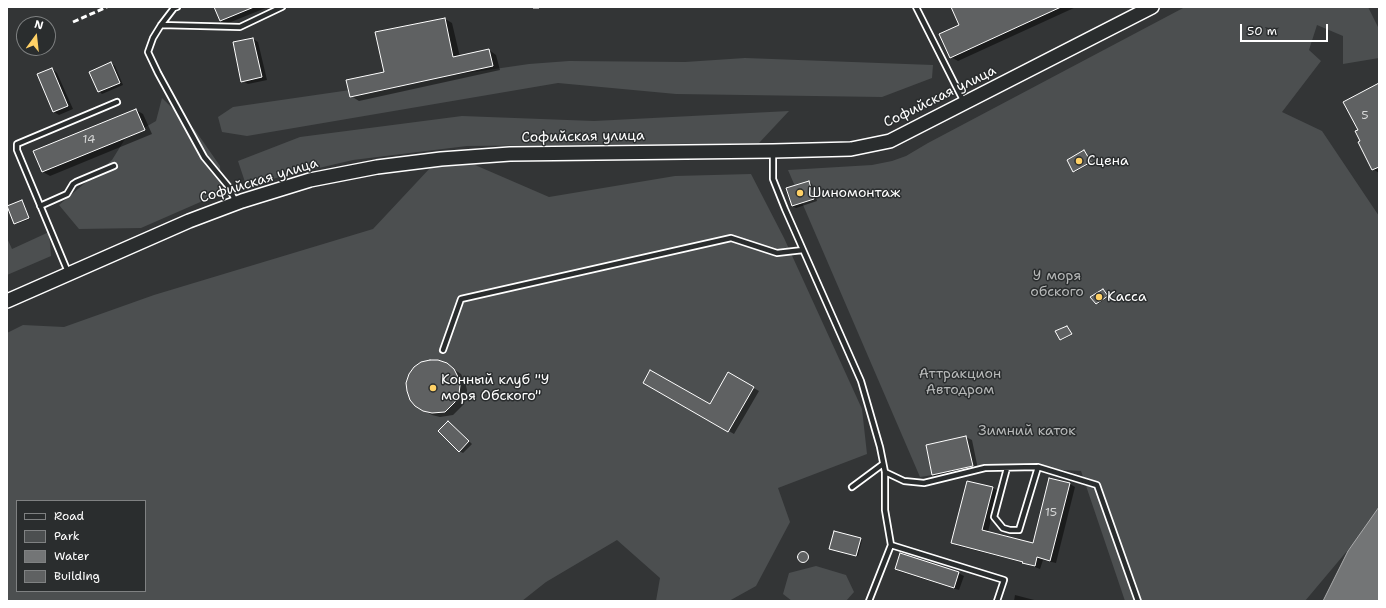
<!DOCTYPE html>
<meta charset="utf-8">
<style>
body{margin:0}
#map{position:relative;width:1386px;height:608px;overflow:hidden;background:#333536;font-family:"Shantell Sans",sans-serif}
canvas{display:block}
.frame{position:absolute;inset:0;border:8px solid #fff;pointer-events:none}
.legend{position:absolute;left:16px;top:500px;width:130px;height:92px;box-sizing:border-box;background:#2a2d2e;border:1px solid #7f8182;margin:0;padding:5px 7px;list-style:none;font-size:12px;color:#fff}
.legend li{display:flex;align-items:center;gap:8px;height:20px}
.legend b{width:20px;border:1px solid #7f8182}
.north{position:absolute;left:16px;top:16px;width:40px;height:40px;box-sizing:border-box;background:#2a2d2e;border:1px solid #7f8182;border-radius:50%;rotate:15deg;font-size:11px;font-weight:700;line-height:16px;text-align:center;color:#fff}
.north::after{content:'';display:block;margin:auto;width:14px;height:18px;background:#ffd166;clip-path:polygon(50% 0,100% 100%,50% 72%,0 100%)}
.scale{position:absolute;left:1240px;top:24px;width:88px;height:18px;box-sizing:border-box;border:2px solid #fff;border-top:0;padding-left:5px;font-size:12px;line-height:14px;white-space:nowrap;color:#fff;-webkit-text-stroke:3px #2a2d2e;paint-order:stroke}
</style>
<div id="map">
<canvas width="1386" height="608"></canvas>
<div class="frame"></div>
<ul class="legend">
<li><b style="height:5px;background:#2a2d2e"></b>Road</li>
<li><b style="height:11px;background:#4c4f50"></b>Park</li>
<li><b style="height:11px;background:#737576"></b>Water</li>
<li><b style="height:11px;background:#5f6162"></b>Building</li>
</ul>
<div class="north">N</div>
<div class="scale">50 m</div>
</div>
<script>
const g = document.querySelector('canvas').getContext('2d');
g.lineJoin = 'round';
function fill(path, color) { g.fillStyle = color; g.fill(path, 'evenodd'); }
const toPath = rows => new Path2D(rows.map(r => 'M' + r).join(''));
function stroke(path, color, width, dash) { g.strokeStyle = color; g.lineWidth = width; g.lineCap = dash ? 'butt' : 'round'; g.setLineDash(dash || []); g.stroke(path); }
function write(font, color, halo, rows, align = 'center') {
  g.font = font + ' "Shantell Sans",sans-serif'; g.lineWidth = 3; g.setLineDash([]); g.textBaseline = 'middle'; g.strokeStyle = halo; g.fillStyle = color; for (const [text, x, y, turn = 0] of rows) {
    g.save(); g.translate(x, y); g.rotate((+turn || 0) * Math.PI / 180); g.textAlign = isNaN(turn) ? turn : align; if (halo) g.strokeText(text, 0, 0); g.fillText(text, 0, 0); g.restore();
  }
}
fill(toPath([
 [1185,7,1368,7,1379,29,1379,58,1343,64,1343,36,1317,25,1309,50,1321,61,1282,112,1322,131,1379,216,1379,513,1305,601,1125,601,1081,471,991,466,920,477,788,170,872,165,892,161,906,156,928,143],
 [745,58,933,65,932,78,882,97,676,94,558,83,247,136,222,132,218,117,233,107,529,64,569,61,685,62],
 [162,98,195,130,220,166,221,193,141,228,79,229,59,205,112,160,125,139,156,121],
 [789,111,759,143,467,146,353,160,246,185,238,161,300,137,462,116,594,121],
 [445,152,549,197,675,176,751,174,784,238,862,409,867,454,778,488,790,522,756,586,729,601,656,601,660,578,617,540,546,582,522,601,7,601,7,333,23,325,64,327,154,295,373,229],
 [17,501,145,501,145,591,17,591],
 [49,232,51,256,7,275,7,238,12,249],
 [816,566,846,575,854,592,846,601,792,601,783,594,789,573]
]), '#4c4f50');
const water = toPath([
 [1379,507,1379,601,1323,601,1348,551,1379,507]
]);
fill(water, '#737576');
stroke(water, '#abacad', 1);
fill(toPath([
 [220,7,268,7,226,24,220,21],
 [952,7,1076,7,958,61,951,57,960,25],
 [445,19,452,23,460,57,489,50,496,55,500,70,359,101,351,96,385,73],
 [253,39,258,42,267,80,248,84,242,81],
 [111,64,115,66,123,85,102,94,99,91],
 [52,69,57,73,73,109,59,115,54,112],
 [1379,84,1379,173,1373,169,1362,141,1359,130],
 [136,110,143,114,152,134,50,176,43,172,34,152],
 [1085,152,1091,163,1075,172,1074,171],
 [809,182,812,184,817,201,796,208,792,206],
 [21,201,30,219,16,224,8,207],
 [1103,290,1108,297,1098,304,1097,303],
 [1067,327,1072,335,1062,340,1061,339],
 [446,364,461,374,465,382,467,390,466,398,462,406,453,415,440,417,432,415,416,406],
 [728,374,759,391,734,434,644,383,710,405],
 [451,424,472,444,463,453,459,451],
 [966,437,972,440,978,469,939,478,933,475,927,446],
 [1050,479,1070,484,1075,487,1056,563,1043,560,1040,569,1025,563,958,546,952,543,968,482,993,488,998,491,988,532,1033,544],
 [860,539,862,540,858,556,832,549],
 '799 558a5 5 0 1 1 10 0a5 5 0 1 1-10 0Z',
 [896,569,958,573,964,576,959,590,901,572],
 [1015,595,1038,601,1014,601]
]), '#0007');
const building = toPath([
 [214,7,254,7,220,21,214,7],
 [951,7,1061,7,950,58,939,34,959,25,951,7],
 [445,18,453,57,489,49,493,66,350,97,346,80,384,72,375,32,445,18],
 [253,38,262,77,241,82,233,42,253,38],
 [111,62,120,83,98,92,89,72,111,62],
 [52,68,68,106,53,112,37,74,52,68],
 [1379,83,1379,167,1372,170,1358,142,1360,141,1355,131,1358,130,1343,102,1379,83],
 [136,109,145,130,42,172,33,151,136,109],
 [1084,150,1091,162,1073,172,1067,160,1084,150],
 [809,181,814,199,792,206,786,188,809,181],
 [22,200,29,218,14,224,7,206,22,200],
 [1103,289,1108,296,1096,304,1090,297,1103,289],
 [1067,326,1072,334,1060,340,1055,331,1067,326],
 [430,360,438,360,447,363,454,369,458,377,460,385,459,394,455,402,445,412,432,413,423,411,415,406,410,400,407,391,406,383,409,374,414,367,421,362,430,360],
 [650,370,710,404,728,372,754,387,728,432,643,383,650,370],
 [448,421,469,441,459,452,438,431,448,421],
 [966,436,973,466,932,475,926,445,966,436],
 [1049,478,1070,483,1050,561,1037,557,1035,566,1022,563,1023,562,951,543,967,481,993,487,982,530,1033,543,1049,478],
 [834,531,861,538,856,556,829,549,834,531],
 '797.5 557a5.5 5.5 0 1 1 11 0a5.5 5.5 0 1 1-11 0Z',
 [900,553,959,572,954,588,895,569,900,553]
]);
fill(building, '#5f6162');
stroke(building, '#fff', 1);
const service = toPath([
 [177,7,174,8,161,25,153,38,148,52,158,73,204,157,228,186,236,202],
 [916,7,964,102],
 [161,25,240,27,282,7],
 [773,153,773,179,785,209,861,381,880,447,885,472,885,510,891,545,869,601],
 [40,206,67,194,73,184,76,182,114,166],
 [68,272,17,150,17,144,117,102],
 [443,350,461,299,731,238,777,253,803,250],
 [1007,468,994,517,1003,528,1010,530,1019,530,1038,467],
 [885,472,904,481,924,483,985,468,1038,467,1097,485,1138,601],
 [852,487,883,464],
 [891,545,1004,580,997,601]
]);
const secondary = toPath([
 [7,301,189,221,242,201,310,180,377,167,441,159,510,154,773,151,851,149,890,141,1152,7]
]);
stroke(service, '#fff', 8);
stroke(secondary, '#fff', 16);
stroke(service, '#2a2d2e', 4.5);
stroke(secondary, '#2a2d2e', 13);
stroke(toPath([
 [533,7,542,7],
 [73,22,107,7]
]), '#fff', 3, [6, 3]);
for (const [x, y, r, color] of [
 [1079,161,4,"#ffd166"],
 [800,193,4,"#ffd166"],
 [1099,297,4,"#ffd166"],
 [433,388,4,"#ffd166"]
]) { const dot = new Path2D(); dot.arc(x, y, r, 0, 2 * Math.PI); g.fillStyle = color; g.fill(dot); stroke(dot, '#2a2d2e', 1.5); }
write('12px', '#d7d8d8', null, [
 ["5",1365,116],
 ["14",89,140],
 ["15",1051,513]
]);
write('14px', '#fff', '#2a2d2e', [
 ["Софийская улица",940,97,-26],
 ["Софийская улица",583,137,-1],
 ["Софийская улица",259,181,-17]
]);
write('14px', '#fff', '#2a2d2e', [
 ["Сцена",1087,161],
 ["Шиномонтаж",808,193],
 ["Касса",1107,297],
 ["Конный клуб \"У",441,380],
 ["моря Обского\"",441,396]
], 'left');
write('14px', '#b7b9b9', '#2a2d2e', [
 ["У моря",1057,276],
 ["обского",1057,292],
 ["Аттракцион",960,374],
 ["Автодром",960,390],
 ["Зимний каток",1027,431]
]);
</script>
